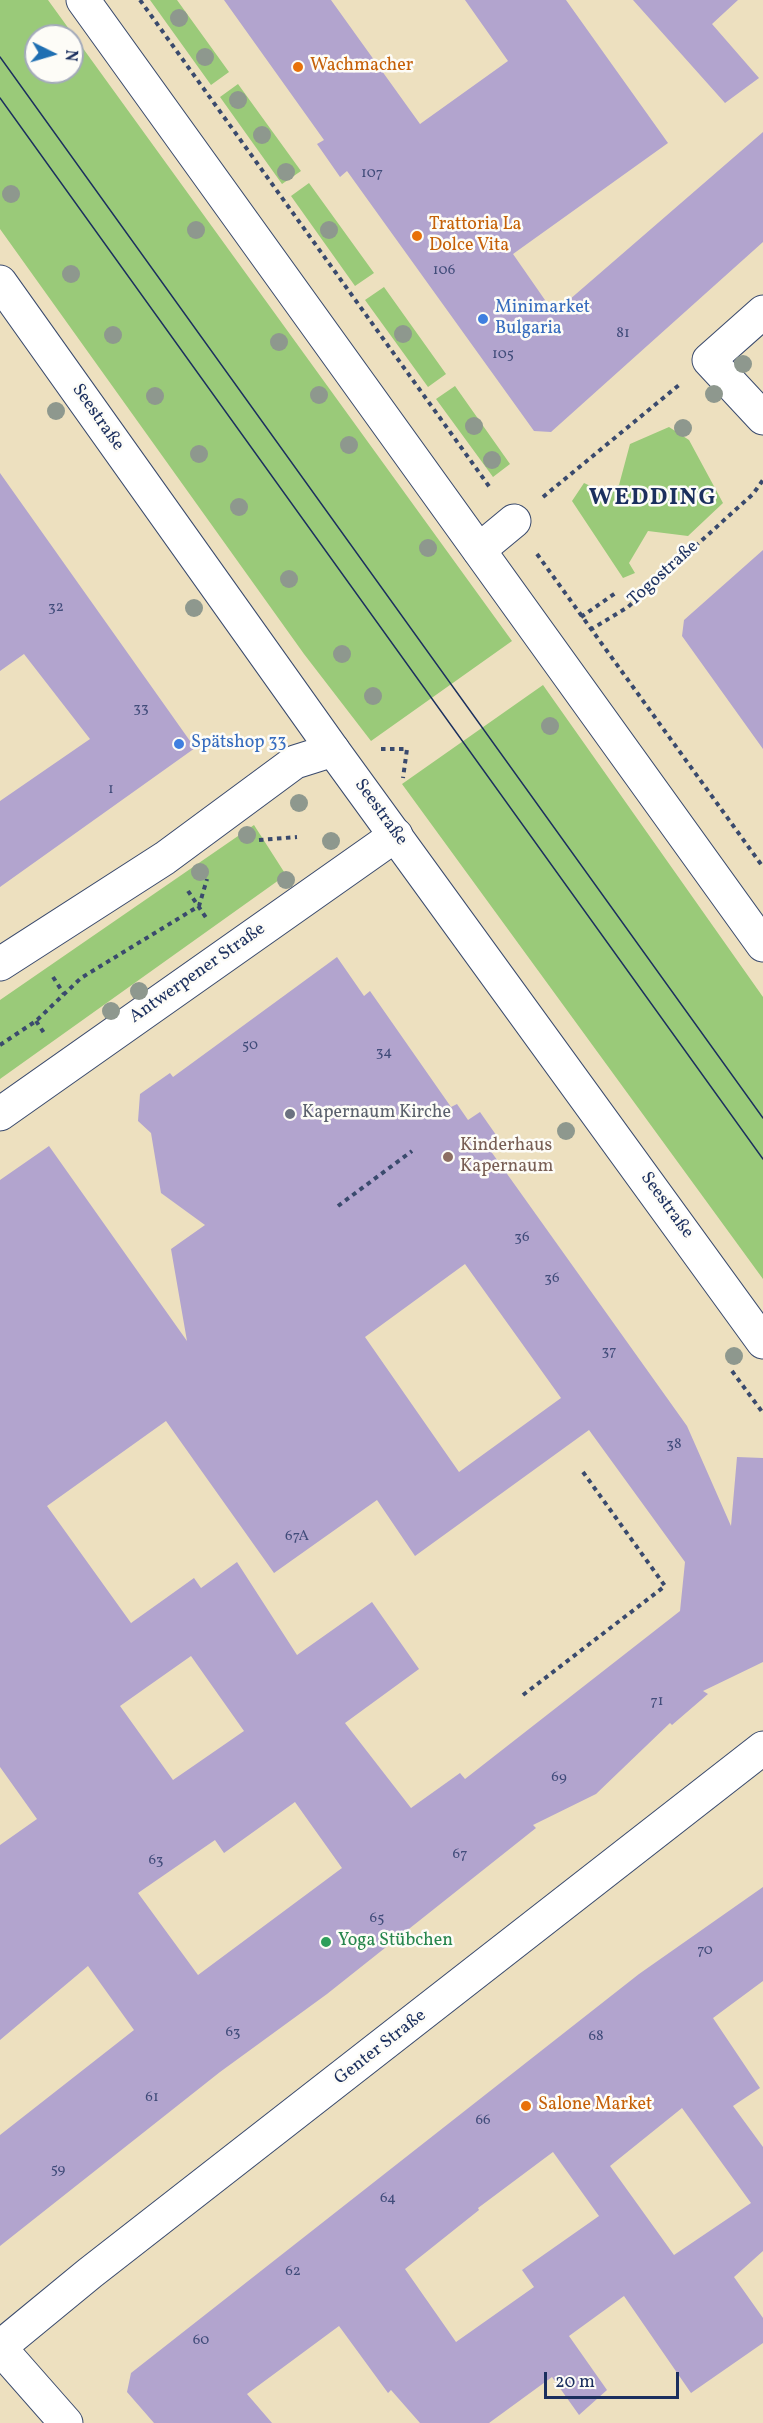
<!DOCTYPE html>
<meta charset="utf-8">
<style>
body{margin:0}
#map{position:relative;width:763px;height:2423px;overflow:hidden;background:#ede0bf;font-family:Vollkorn,serif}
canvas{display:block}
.north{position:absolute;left:24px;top:24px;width:60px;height:60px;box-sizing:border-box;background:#fdfcf7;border:2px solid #a3aaba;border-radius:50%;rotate:95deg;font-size:16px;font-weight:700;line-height:24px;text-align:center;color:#1b2f5e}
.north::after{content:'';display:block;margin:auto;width:21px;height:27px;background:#1f6fb2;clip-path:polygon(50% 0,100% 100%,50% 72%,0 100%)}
.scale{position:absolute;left:544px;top:2372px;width:135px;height:27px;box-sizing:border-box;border:3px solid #1b2f5e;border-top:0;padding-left:8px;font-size:18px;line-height:21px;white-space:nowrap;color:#1b2f5e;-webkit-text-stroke:4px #fdfcf7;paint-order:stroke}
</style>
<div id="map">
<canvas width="763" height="2423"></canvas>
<div class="north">N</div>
<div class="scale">20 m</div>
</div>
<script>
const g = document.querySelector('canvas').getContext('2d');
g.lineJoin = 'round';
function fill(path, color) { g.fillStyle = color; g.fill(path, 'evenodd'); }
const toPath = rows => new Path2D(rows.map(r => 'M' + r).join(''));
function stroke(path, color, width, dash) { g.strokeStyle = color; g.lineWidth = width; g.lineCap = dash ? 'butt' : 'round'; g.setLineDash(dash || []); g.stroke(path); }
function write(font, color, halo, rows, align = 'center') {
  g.font = font + ' Vollkorn,serif'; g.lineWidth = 5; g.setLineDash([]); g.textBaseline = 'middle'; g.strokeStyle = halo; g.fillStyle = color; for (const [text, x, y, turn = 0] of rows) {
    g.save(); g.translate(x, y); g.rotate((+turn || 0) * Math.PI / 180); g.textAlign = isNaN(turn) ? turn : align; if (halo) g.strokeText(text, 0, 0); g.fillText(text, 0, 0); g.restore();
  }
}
fill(toPath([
 [0,0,48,0,512,641,371,741,304,654,0,229],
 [36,36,72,36,72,72,36,72],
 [150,0,177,0,229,72,211,85],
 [238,84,301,171,282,184,220,97],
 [309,183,374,273,355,286,291,196],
 [384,287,446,374,428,387,365,300],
 [455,386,510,464,493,477,436,399],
 [669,427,689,440,723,503,688,536,648,531,629,563,635,573,623,578,572,501,584,483,601,491,619,485,630,444],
 [543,685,763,997,763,1279,402,784],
 [254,825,286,875,0,1079,0,1000]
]), '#9aca79');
fill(toPath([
 [224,0,331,0,420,124,508,61,465,0,566,0,668,143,513,254,554,313,763,132,763,242,551,432,534,431,347,171,340,177,317,144,324,140],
 [633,0,738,0,712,24,759,78,725,103],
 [0,473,195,748,0,887,0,801,90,739,24,654,0,671],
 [763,550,763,749,682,636,684,620],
 [337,957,364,996,370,991,451,1107,457,1104,468,1120,480,1112,501,1142,490,1150,687,1426,731,1526,737,1457,763,1458,763,1662,703,1691,708,1694,672,1725,670,1723,596,1794,533,1825,536,1828,327,1994,220,2072,0,2246,0,2135,134,2030,88,1966,0,2040,0,1845,37,1819,0,1767,0,1180,49,1146,187,1341,171,1249,205,1225,161,1193,151,1133,138,1121,140,1094,170,1073,173,1077],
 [465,1264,561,1398,459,1472,365,1337],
 [166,1421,274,1573,377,1500,415,1556,589,1430,685,1562,680,1611,465,1779,460,1773,411,1808,345,1723,419,1669,372,1602,297,1655,237,1562,201,1588,194,1578,131,1623,47,1506],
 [191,1656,244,1731,173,1780,120,1706],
 [295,1802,342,1868,198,1975,138,1893,215,1840,224,1853],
 [763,1887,763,1981,713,2018,760,2088,733,2106,763,2147,763,2251,734,2277,763,2318,763,2343,691,2393,624,2296,569,2336,607,2390,579,2415,552,2377,489,2423,420,2423,391,2390,388,2393,339,2326,247,2394,272,2423,154,2423,127,2392,131,2373,639,1974],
 [682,2108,751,2203,674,2255,610,2166],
 [553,2152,599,2216,522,2270,534,2287,456,2342,405,2269,479,2210,478,2208]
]), '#b2a4ce');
const minor = toPath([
 [763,312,709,360,763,418],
 [479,550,514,521],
 [0,964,165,858,295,762,333,750],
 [0,1114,396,835],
 [0,2347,90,2273,763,1748],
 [0,2348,66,2423]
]);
const major = toPath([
 [83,0,763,945],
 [0,282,333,750,763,1342]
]);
stroke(minor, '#3a4a6d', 35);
stroke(major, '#3a4a6d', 35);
stroke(toPath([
 [140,0,491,489],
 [543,497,679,385],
 [537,554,763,867],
 [581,617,617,592],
 [590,630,628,607,753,494,763,480],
 [381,749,407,749,403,778],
 [259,840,297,837],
 [188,891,207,919],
 [53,977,64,994],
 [36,1021,44,1033],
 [0,1045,36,1021,81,978,199,906,207,879],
 [338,1206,412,1151],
 [732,1371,763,1413],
 [523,1695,665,1586,583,1472]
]), '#3a4a6d', 4, [4.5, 4.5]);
stroke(minor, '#fff', 33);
stroke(major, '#fff', 33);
stroke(toPath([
 [0,57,763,1118],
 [0,98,763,1159]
]), '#1b2f5e', 1.5);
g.fillStyle = '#8e988e';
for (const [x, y] of [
 [179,18],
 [205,57],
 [238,100],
 [262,135],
 [286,172],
 [11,194],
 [196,230],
 [329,230],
 [71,274],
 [403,334],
 [113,335],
 [279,342],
 [743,364],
 [714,394],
 [319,395],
 [155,396],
 [56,411],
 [474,426],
 [683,428],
 [349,445],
 [199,454],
 [492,460],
 [239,507],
 [428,548],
 [289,579],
 [194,608],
 [342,654],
 [373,696],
 [550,726],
 [299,803],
 [247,835],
 [331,841],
 [200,872],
 [286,880],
 [139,991],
 [111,1011],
 [566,1131],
 [734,1356]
]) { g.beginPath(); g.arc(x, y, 9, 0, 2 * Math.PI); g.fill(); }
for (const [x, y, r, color] of [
 [298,67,6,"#e8710a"],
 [417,236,6,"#e8710a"],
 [483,319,6,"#3f7fe0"],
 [179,744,6,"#3f7fe0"],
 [290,1114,6,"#6b7280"],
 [448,1157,6,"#8d6e63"],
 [326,1942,6,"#2e9e5b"],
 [526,2106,6,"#e8710a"]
]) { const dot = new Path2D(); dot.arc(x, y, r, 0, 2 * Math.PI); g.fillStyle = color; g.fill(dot); stroke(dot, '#fdfcf7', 2); }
write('15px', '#414c7a', null, [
 ["107",372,174],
 ["106",444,271],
 ["81",623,334],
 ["105",503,355],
 ["32",56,608],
 ["33",141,709],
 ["1",111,790],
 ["50",250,1046],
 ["34",384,1053],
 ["36",522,1238],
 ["36",552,1279],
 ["37",609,1352],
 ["38",674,1445],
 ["67A",297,1537],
 ["71",657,1702],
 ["69",559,1778],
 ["67",460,1855],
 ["63",156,1861],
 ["65",377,1919],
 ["70",705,1951],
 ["63",233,2033],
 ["68",596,2037],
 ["61",152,2098],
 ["66",483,2121],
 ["59",58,2170],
 ["64",388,2199],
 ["62",293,2272],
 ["60",201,2341]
]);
write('18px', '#c56008', '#fdfcf7', [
 ["Wachmacher",310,67],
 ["Trattoria La",429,226],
 ["Dolce Vita",429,247],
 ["Salone Market",538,2106]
], 'left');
write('18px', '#366cbe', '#fdfcf7', [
 ["Minimarket",495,309],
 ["Bulgaria",495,330],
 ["Spätshop 33",191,744]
], 'left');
write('18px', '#1b2f5e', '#fdfcf7', [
 ["Seestraße",97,418,55],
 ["Togostraße",664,574,-42],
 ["Seestraße",380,813,54],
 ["Antwerpener Straße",198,974,-35],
 ["Seestraße",666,1206,54],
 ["Genter Straße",381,2048,-38]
]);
write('18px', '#5b616d', '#fdfcf7', [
 ["Kapernaum Kirche",302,1114]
], 'left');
write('18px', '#785e54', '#fdfcf7', [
 ["Kinderhaus",460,1147],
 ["Kapernaum",460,1168]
], 'left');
write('18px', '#27864d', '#fdfcf7', [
 ["Yoga Stübchen",338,1942]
], 'left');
g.letterSpacing = '1.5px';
write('bold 24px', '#1b2f5e', '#fdfcf7', [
 ["WEDDING",653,500]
]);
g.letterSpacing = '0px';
</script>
